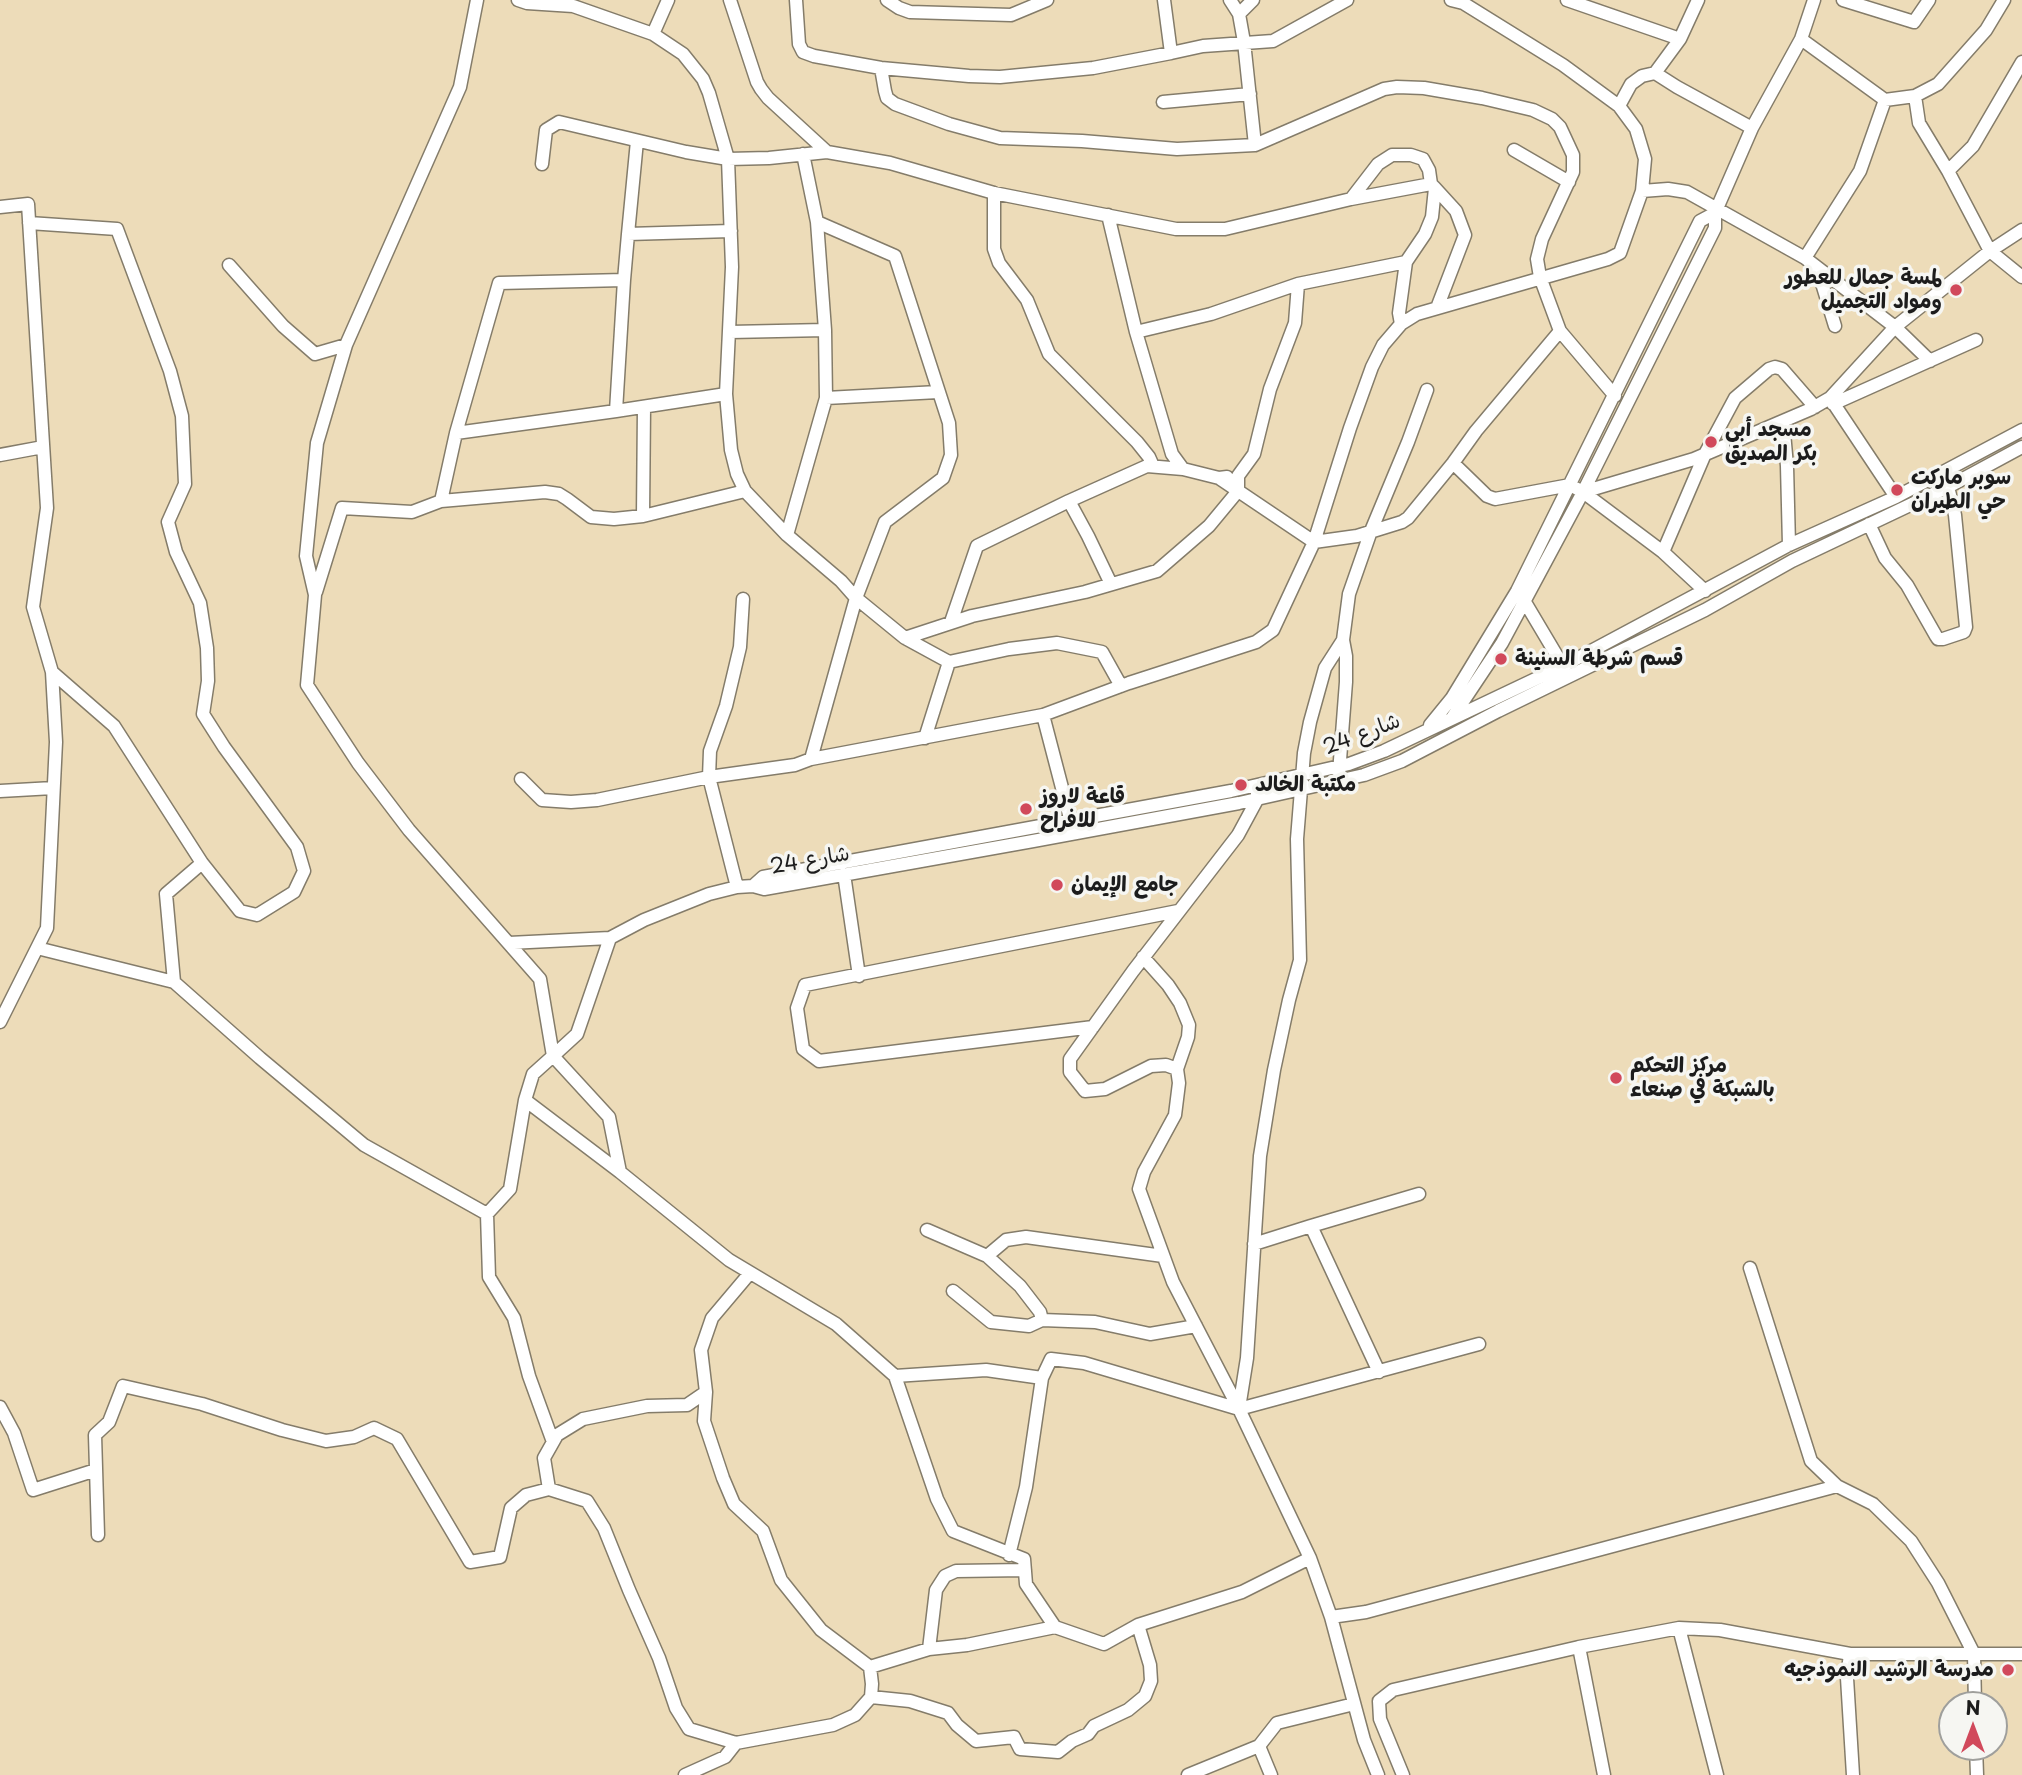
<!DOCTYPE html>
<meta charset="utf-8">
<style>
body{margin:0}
#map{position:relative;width:2022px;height:1775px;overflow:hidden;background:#eddcb9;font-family:"Playpen Sans",sans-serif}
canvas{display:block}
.north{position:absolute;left:1938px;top:1691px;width:70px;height:70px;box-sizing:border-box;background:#f6f6f2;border:2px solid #9f9f9c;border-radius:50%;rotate:0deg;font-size:19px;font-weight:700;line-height:28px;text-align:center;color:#1c1c1c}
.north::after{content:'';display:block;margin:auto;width:24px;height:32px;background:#d1495b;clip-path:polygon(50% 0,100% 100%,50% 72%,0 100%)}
</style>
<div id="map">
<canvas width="2022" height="1775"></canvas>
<div class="north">N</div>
</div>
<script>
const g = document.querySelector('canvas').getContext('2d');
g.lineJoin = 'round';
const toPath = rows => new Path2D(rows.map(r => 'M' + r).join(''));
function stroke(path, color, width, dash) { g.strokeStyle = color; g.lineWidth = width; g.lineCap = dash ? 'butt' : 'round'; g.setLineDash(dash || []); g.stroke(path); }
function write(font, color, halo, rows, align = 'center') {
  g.font = font + ' "Playpen Sans","Playpen Sans Arabic",sans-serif'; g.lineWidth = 7; g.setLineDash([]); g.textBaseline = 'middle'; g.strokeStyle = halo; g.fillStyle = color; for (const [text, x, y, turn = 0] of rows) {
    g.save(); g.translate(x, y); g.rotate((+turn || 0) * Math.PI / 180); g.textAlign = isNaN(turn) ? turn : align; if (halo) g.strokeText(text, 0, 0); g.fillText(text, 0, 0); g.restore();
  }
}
const minor = toPath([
 [518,0,527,3,573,6,653,34],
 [730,0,757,82,761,89,768,98,827,152],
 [796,0,799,44,803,52,814,56,881,68,969,76,1000,77,1093,68,1171,53],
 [887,0,899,8,910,12,1011,15,1047,0],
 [1164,0,1171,53,1203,46,1273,41,1347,0],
 [1230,0,1239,14,1244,42,1255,145],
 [1567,0,1680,39,1698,0],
 [1843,0,1914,22,1929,0],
 [1239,14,1253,0],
 [1680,39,1655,73,1677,87,1752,128],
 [1801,39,1885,100,1915,96,1938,84,1986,30,2004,0],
 [881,68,885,91,887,98,895,104,949,124,1000,138,1082,141,1177,149,1255,145,1384,89,1397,87,1424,88,1482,98,1533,110,1552,119,1560,127,1573,155,1573,172,1542,239,1537,259,1540,277,1560,331],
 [1915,96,1919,123,1948,171,1990,251,2022,277],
 [1163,102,1250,94],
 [1619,106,1631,84,1642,76,1655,73],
 [1514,150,1569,182],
 [542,164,546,130,559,122,686,152,728,159,709,93,703,79,683,54,653,34,668,0],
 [1948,171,1973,146,2022,62],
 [1435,188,1456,211,1465,235,1437,308],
 [1642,191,1668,189,1687,192,1805,258,1895,327,1930,361],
 [994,193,994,249,999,263,1027,300,1049,354,1137,442,1149,457,1153,466],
 [1351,199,1378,164,1392,155,1411,155,1423,159,1429,170,1431,184],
 [0,207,28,204,47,508,33,607,52,672,56,742,47,928,0,1022],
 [1715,213,1752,128,1801,39,1814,0],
 [1108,215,1136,332,1172,454,1183,469],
 [817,222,895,256,949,423,951,455,943,478,885,522,856,598,905,638,972,616,1085,592,1157,571,1209,526,1238,491,1238,476,1254,454,1270,389,1295,323,1298,284],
 [29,223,117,229,170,371,182,416,185,484,168,522,176,552,200,603,207,648,208,681,203,714,224,747,297,847,304,871,294,892,257,915,240,911,202,863,114,726,52,672],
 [628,234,637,141],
 [1805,258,1860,171,1885,100],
 [229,265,283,326,315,354,346,345,317,443,306,556,315,595,307,685,358,763,409,830,540,979,553,1056,533,1074,525,1100],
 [1817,267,1835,326],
 [624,280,628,234,731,231],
 [1401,324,1417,314,1608,259,1620,253,1642,191,1645,159,1636,129,1619,106,1563,65,1463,3,1451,0],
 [730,332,825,330],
 [1136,332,1211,314,1298,284,1406,262],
 [346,345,460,87,477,0],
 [826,398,938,392],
 [1830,398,1895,327,1990,251,2022,230],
 [1833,404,1976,340],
 [616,411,624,280,499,283,456,433,616,411,726,394],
 [1783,421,1787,466,1789,545],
 [0,455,43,447],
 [1453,463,1487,496,1495,499,1570,485,1583,492,1663,552,1705,591],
 [1583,492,1694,459,1811,409,1830,398,1896,497],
 [441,501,456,433],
 [1069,501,1088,536,1111,584],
 [643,516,644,407],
 [1869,524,1885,558,1907,585,1936,636,1938,639,1943,639,1964,632,1966,627,1955,515,1948,487],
 [787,535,826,398,825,330,817,222,803,154],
 [1663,552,1705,454,1735,398,1769,369,1775,367,1782,369,1815,407],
 [316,592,342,508,412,512,441,501,545,492,559,494,567,499,591,517,614,519,643,516,745,491],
 [1522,597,1563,666],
 [951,622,977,546,1069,501,1147,466,1183,469,1219,478,1227,477],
 [905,638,949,662,1009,649,1057,643,1102,652,1121,686],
 [1043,715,1072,826],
 [1430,725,1452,698,1517,591,1700,221,1715,213,1715,228,1583,492,1502,643,1452,718],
 [925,738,949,662],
 [811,759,856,598,841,581,787,535,745,491,737,474,731,450,726,394,732,267,728,159,769,158,827,152,890,163,994,193,1176,229,1225,229,1351,199,1431,184,1435,188,1432,217,1425,234,1406,262,1399,313,1401,324,1383,345,1372,367,1350,428,1314,542,1219,478],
 [1339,773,1346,682,1346,656,1343,640,1349,594,1371,531,1408,442,1427,390],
 [521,779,542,800,571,802,597,800,709,777,795,765,811,759,1043,715,1129,683,1256,642,1273,630,1314,542,1357,536,1402,522,1408,518,1453,463,1476,431,1560,331,1615,396],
 [0,791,53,788],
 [1257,793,1258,798,1238,835,1133,971,1070,1059,1070,1072,1085,1091,1105,1089,1151,1066,1166,1065,1177,1069,1179,1083,1175,1115,1144,1172,1139,1189,1173,1282,1239,1409,1310,1558,1331,1617,1364,1740,1378,1775],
 [844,874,859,976],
 [753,886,763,877,1231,791,1349,764,1384,751,1563,666,1789,545,1896,497,2022,430],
 [737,887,709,777,710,751,726,706,740,647,743,599],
 [610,938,577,1034,553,1056,609,1117,620,1172,729,1260,836,1324,895,1376,937,1499,953,1531,1024,1559,1026,1584,1055,1627,1104,1644,1138,1625,1242,1592,1310,1558],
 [509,943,610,938,644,920,709,894,737,887,753,886,764,889,1033,841,1239,803,1364,775,1402,761,1498,711,1705,610,1792,561,1948,487,2022,447],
 [37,948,174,982,260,1058,364,1145,487,1214],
 [1143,957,1168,985,1180,1003,1189,1025,1188,1037,1177,1069],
 [174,982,166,894,202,863],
 [1093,1027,819,1061,803,1049,797,1008,805,985,1178,911],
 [1311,1226,1419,1194],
 [927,1230,987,1256,1020,1286,1040,1312,1042,1320],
 [1254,1244,1311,1226,1379,1372],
 [987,1256,1006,1240,1026,1237,1163,1256],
 [1750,1268,1811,1461,1837,1486],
 [953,1291,991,1322,1029,1326,1042,1320,1095,1322,1150,1334,1196,1326],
 [895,1376,986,1370,1042,1378],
 [706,1392,704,1421,723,1478,734,1504,763,1531,781,1580,821,1630,870,1667],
 [0,1407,14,1433,33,1490,96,1470],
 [1239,1408,1247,1358,1260,1156,1274,1070,1289,1000,1300,960,1297,839,1304,753,1310,722,1325,668,1343,640],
 [553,1442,529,1376,514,1318,489,1277,487,1214,510,1189,525,1100,620,1172],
 [98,1535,95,1435,109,1422,123,1386,202,1404,282,1430,326,1441,354,1437,374,1428,397,1439,470,1562,500,1557,511,1508,526,1495,549,1489],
 [1009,1555,1026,1487,1042,1378,1051,1359,1084,1363,1239,1409,1479,1344],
 [1331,1617,1366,1612,1837,1486,1873,1504,1911,1541,1938,1583,1974,1654,1975,1705],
 [1679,1628,1717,1775],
 [1579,1647,1604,1775],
 [929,1649,967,1645,1055,1627],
 [1850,1654,1847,1678,1853,1775],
 [871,1697,910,1701,948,1713,957,1725,976,1741,1014,1737,1020,1749,1058,1752,1072,1741,1088,1734,1094,1726,1128,1710,1145,1696,1151,1681,1150,1665,1138,1625],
 [736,1743,689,1729,676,1708,659,1658,629,1590,604,1528,587,1501,549,1489,544,1458,557,1435,583,1419,647,1406,687,1405,706,1392,701,1350,712,1318,750,1273],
 [1259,1746,1277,1723,1354,1704],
 [1976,1747,1977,1775],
 [685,1775,725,1757,736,1743,833,1725,855,1715,871,1697,872,1684,870,1667,929,1649,936,1590,945,1576,956,1571,1025,1570],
 [1188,1775,1259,1746,1271,1775],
 [1403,1775,1380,1719,1379,1701,1393,1690,1579,1647,1679,1628,1720,1630,1850,1654,2022,1654]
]);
stroke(minor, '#847c6a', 15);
stroke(minor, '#fff', 12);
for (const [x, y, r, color] of [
 [1956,290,7,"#d1495b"],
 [1711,442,7,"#d1495b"],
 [1897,490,7,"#d1495b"],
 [1501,659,7,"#d1495b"],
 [1241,785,7,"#d1495b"],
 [1026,809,7,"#d1495b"],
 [1057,885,7,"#d1495b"],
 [1616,1078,7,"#d1495b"],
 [2008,1670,7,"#d1495b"]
]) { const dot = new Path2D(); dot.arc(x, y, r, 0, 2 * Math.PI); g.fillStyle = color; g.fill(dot); stroke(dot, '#f6f6f2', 2.5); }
write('bold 21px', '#1c1c1c', '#f6f6f2', [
 ["لمسة جمال للعطور",1942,278,"right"],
 ["ومواد التجميل",1942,302,"right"],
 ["مسجد أبي",1725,430],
 ["بكر الصديق",1725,454],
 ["سوبر ماركت",1911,478],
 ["حي الطيران",1911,502],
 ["قسم شرطة السنينة",1515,659],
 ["مكتبة الخالد",1255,785],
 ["قاعة لاروز",1040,797],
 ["للافراح",1040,821],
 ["جامع الإيمان",1071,885],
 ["مركز التحكم",1630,1066],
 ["بالشبكة في صنعاء",1630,1090],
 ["مدرسة الرشيد النموذجيه",1994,1670,"right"]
], 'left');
write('21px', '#1c1c1c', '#f6f6f2', [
 ["شارع 24",1362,735,-21],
 ["شارع 24",810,861,-10]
]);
</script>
